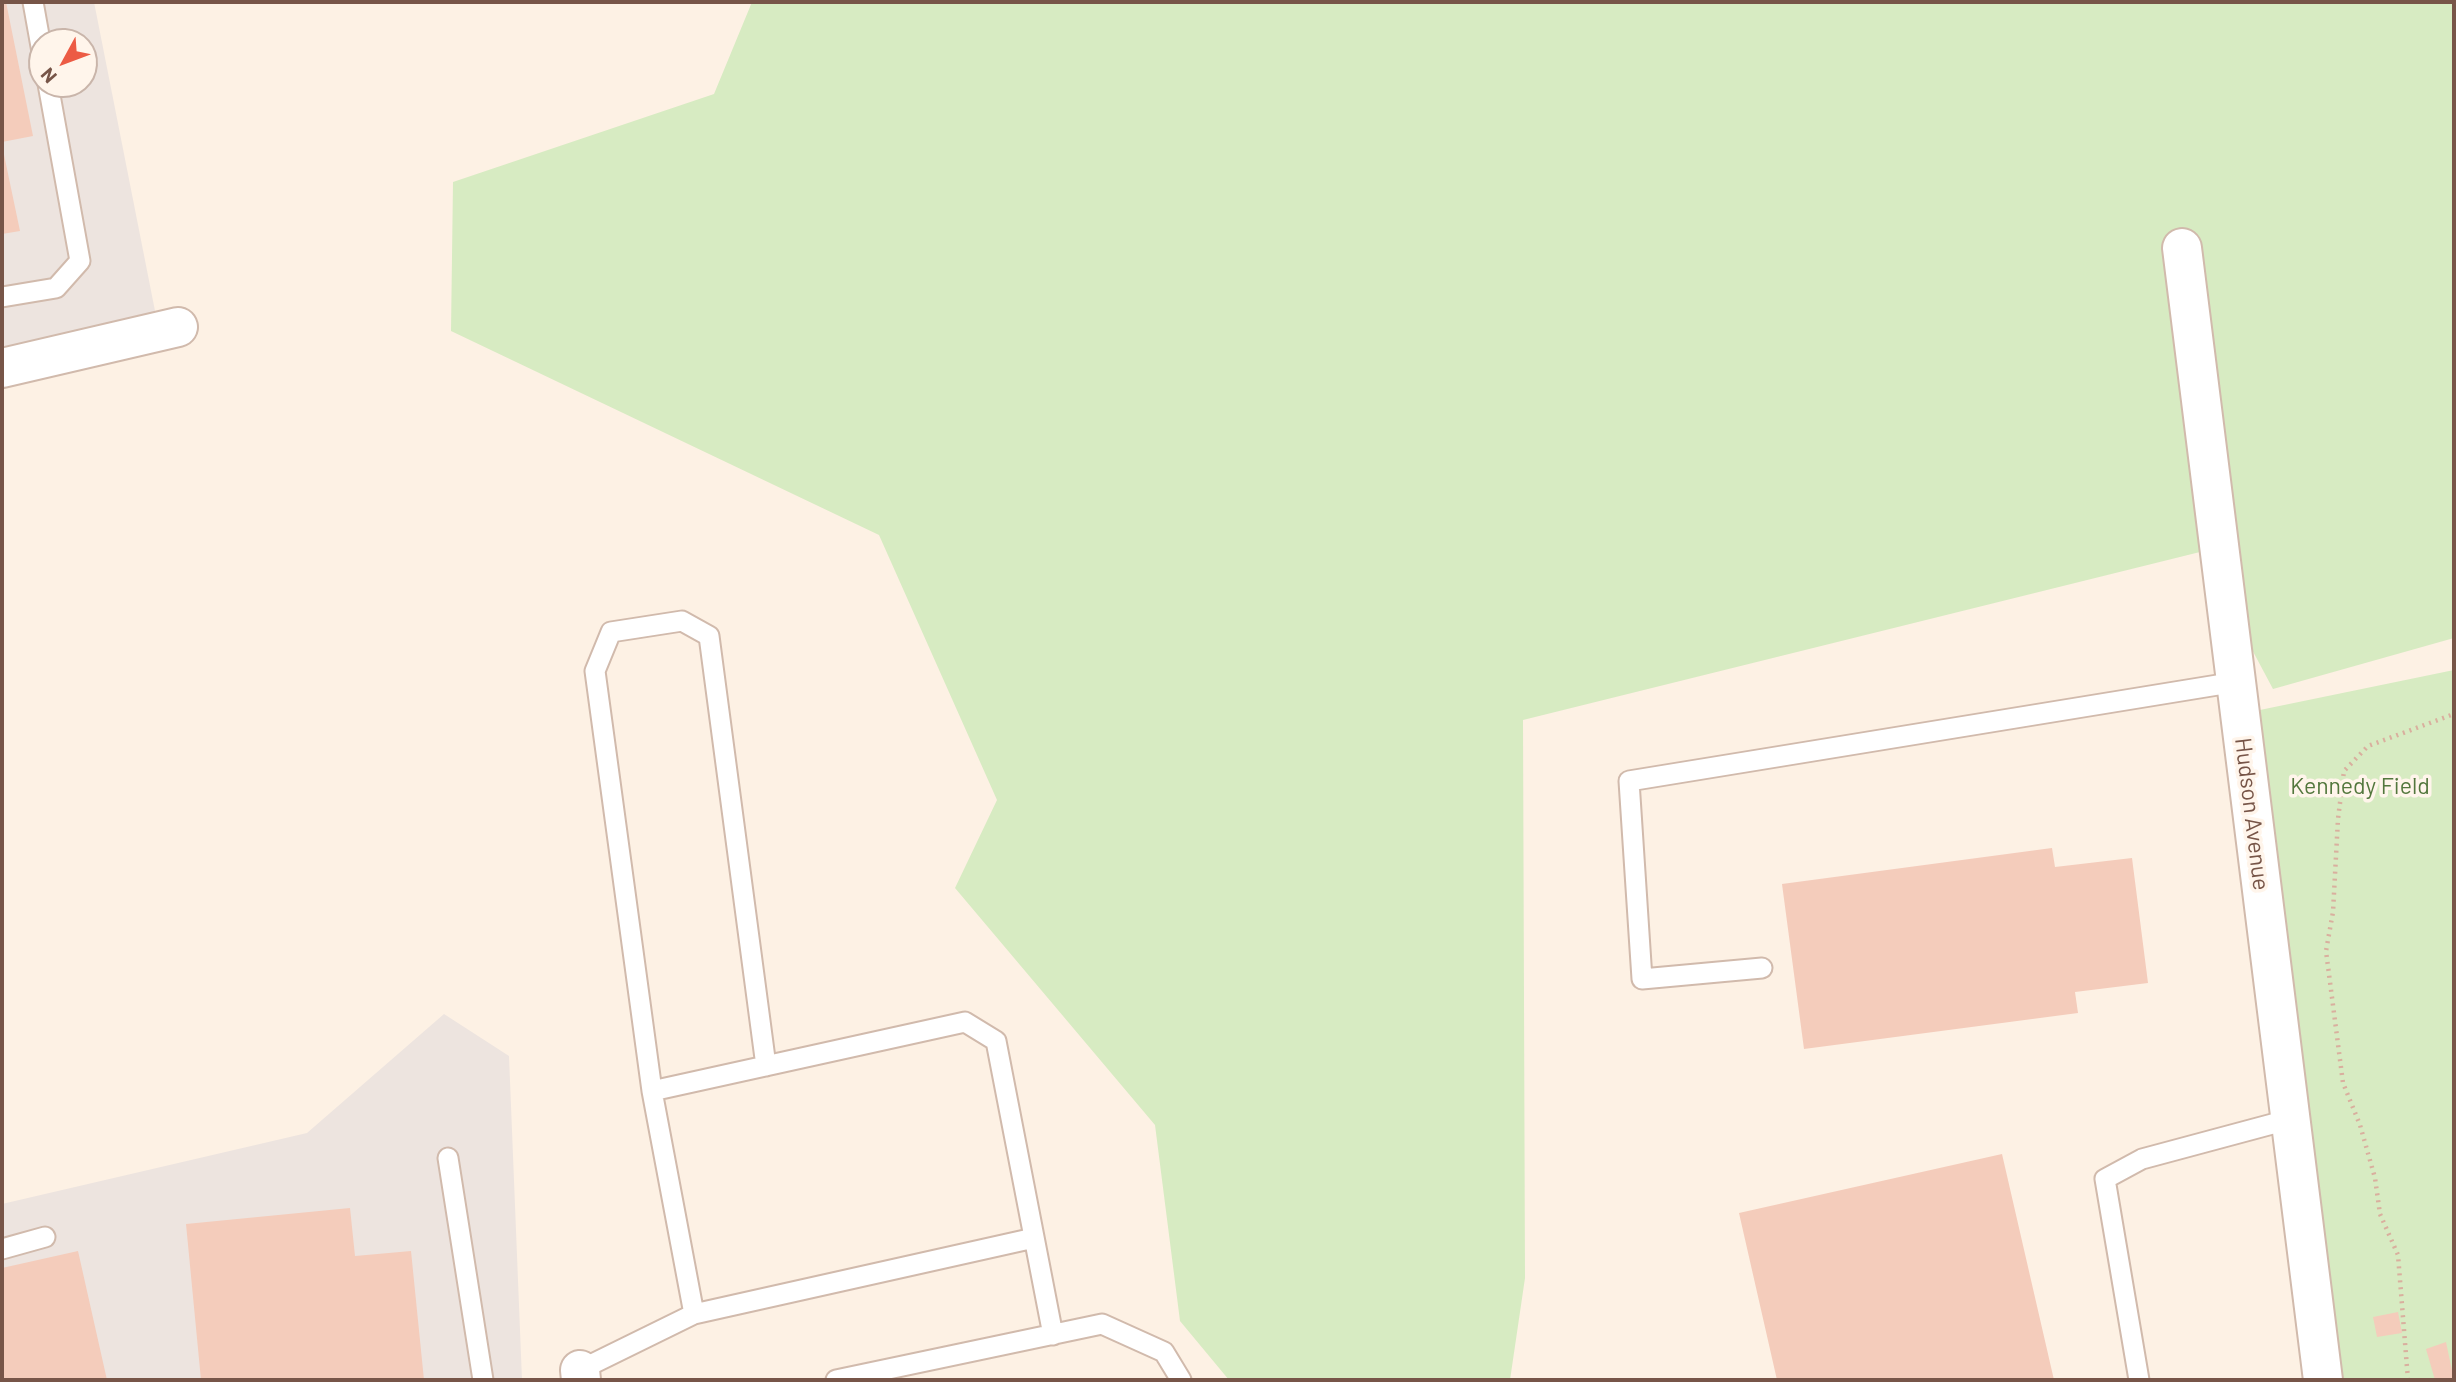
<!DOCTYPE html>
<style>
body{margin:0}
#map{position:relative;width:2456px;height:1382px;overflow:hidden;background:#fdf1e4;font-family:Barlow,sans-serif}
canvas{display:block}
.frame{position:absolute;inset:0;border:4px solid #775548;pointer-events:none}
.north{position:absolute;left:28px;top:28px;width:70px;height:70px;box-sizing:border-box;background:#fff5eb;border:2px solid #c9b5aa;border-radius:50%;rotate:229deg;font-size:19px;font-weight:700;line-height:28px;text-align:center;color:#775548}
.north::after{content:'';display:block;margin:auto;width:24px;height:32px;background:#ec5b44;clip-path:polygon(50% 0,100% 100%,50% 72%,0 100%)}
</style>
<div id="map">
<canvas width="2456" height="1382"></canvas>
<div class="frame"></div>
<div class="north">N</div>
</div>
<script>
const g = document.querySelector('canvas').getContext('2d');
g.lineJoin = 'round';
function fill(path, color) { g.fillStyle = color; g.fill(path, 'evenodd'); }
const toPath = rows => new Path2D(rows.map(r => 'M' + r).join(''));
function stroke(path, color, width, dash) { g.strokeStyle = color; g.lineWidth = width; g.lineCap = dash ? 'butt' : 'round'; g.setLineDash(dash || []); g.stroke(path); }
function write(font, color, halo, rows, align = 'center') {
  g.font = font + ' Barlow,sans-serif'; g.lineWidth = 7; g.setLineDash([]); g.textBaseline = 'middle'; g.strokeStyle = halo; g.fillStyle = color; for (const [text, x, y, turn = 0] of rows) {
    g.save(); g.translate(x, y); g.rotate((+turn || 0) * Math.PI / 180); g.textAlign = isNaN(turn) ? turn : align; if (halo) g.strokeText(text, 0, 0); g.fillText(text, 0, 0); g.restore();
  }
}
fill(toPath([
 [2,2,94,2,156,316,2,375],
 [42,42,84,42,84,84,42,84],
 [444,1014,509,1056,522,1380,2,1380,2,1204,307,1133]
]), '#ede4df');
fill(toPath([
 [752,2,2454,2,2454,638,2273,689,2200,552,1523,720,1525,1278,1510,1380,1229,1380,1180,1321,1155,1125,955,888,997,800,879,535,451,331,453,182,714,94],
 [2454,670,2454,1380,2338,1380,2255,711]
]), '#d7ebc2');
fill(toPath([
 [2,2,6,2,33,136,2,142],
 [2,145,20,231,2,234],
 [2052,848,2055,867,2132,858,2148,983,2075,992,2078,1013,1804,1049,1782,884],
 [2002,1154,2054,1380,1777,1380,1739,1213],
 [350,1208,355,1256,411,1251,424,1380,201,1380,186,1224],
 [78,1251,107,1380,2,1380,2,1268],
 [2398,1312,2402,1333,2377,1337,2373,1317],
 [2446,1342,2454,1380,2435,1380,2426,1349]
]), '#f4ccbb');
const service = toPath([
 [33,2,42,52],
 [2,297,56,288,80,261,48,84],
 [1762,968,1642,979,1629,781,2236,682],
 [652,1091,595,671,611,632,682,621,709,636,766,1066],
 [448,1158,483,1380],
 [1034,1238,694,1314,652,1091,965,1022,996,1041,1053,1335],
 [2,1249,45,1237],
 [580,1370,694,1314],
 [836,1380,1102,1324,1164,1352,1181,1380],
 [2139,1380,2105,1179,2142,1159,2291,1119]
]);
const minor = toPath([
 [2182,248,2323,1380],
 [2,368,178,327],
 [580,1370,581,1380]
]);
stroke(service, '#d1baac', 23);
stroke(minor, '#d1baac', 42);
stroke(toPath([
 [2408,1380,2398,1255,2380,1214,2375,1178,2360,1125,2343,1083,2326,951,2333,912,2338,819,2344,771,2368,746,2454,714]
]), '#d9af9e', 4.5, [2, 5]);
stroke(service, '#fff', 19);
stroke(minor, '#fff', 38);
write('23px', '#53773d', '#fff5eb', [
 ["Kennedy Field",2360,786]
]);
write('23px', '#775548', '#fff5eb', [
 ["Hudson Avenue",2252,814,83]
]);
</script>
